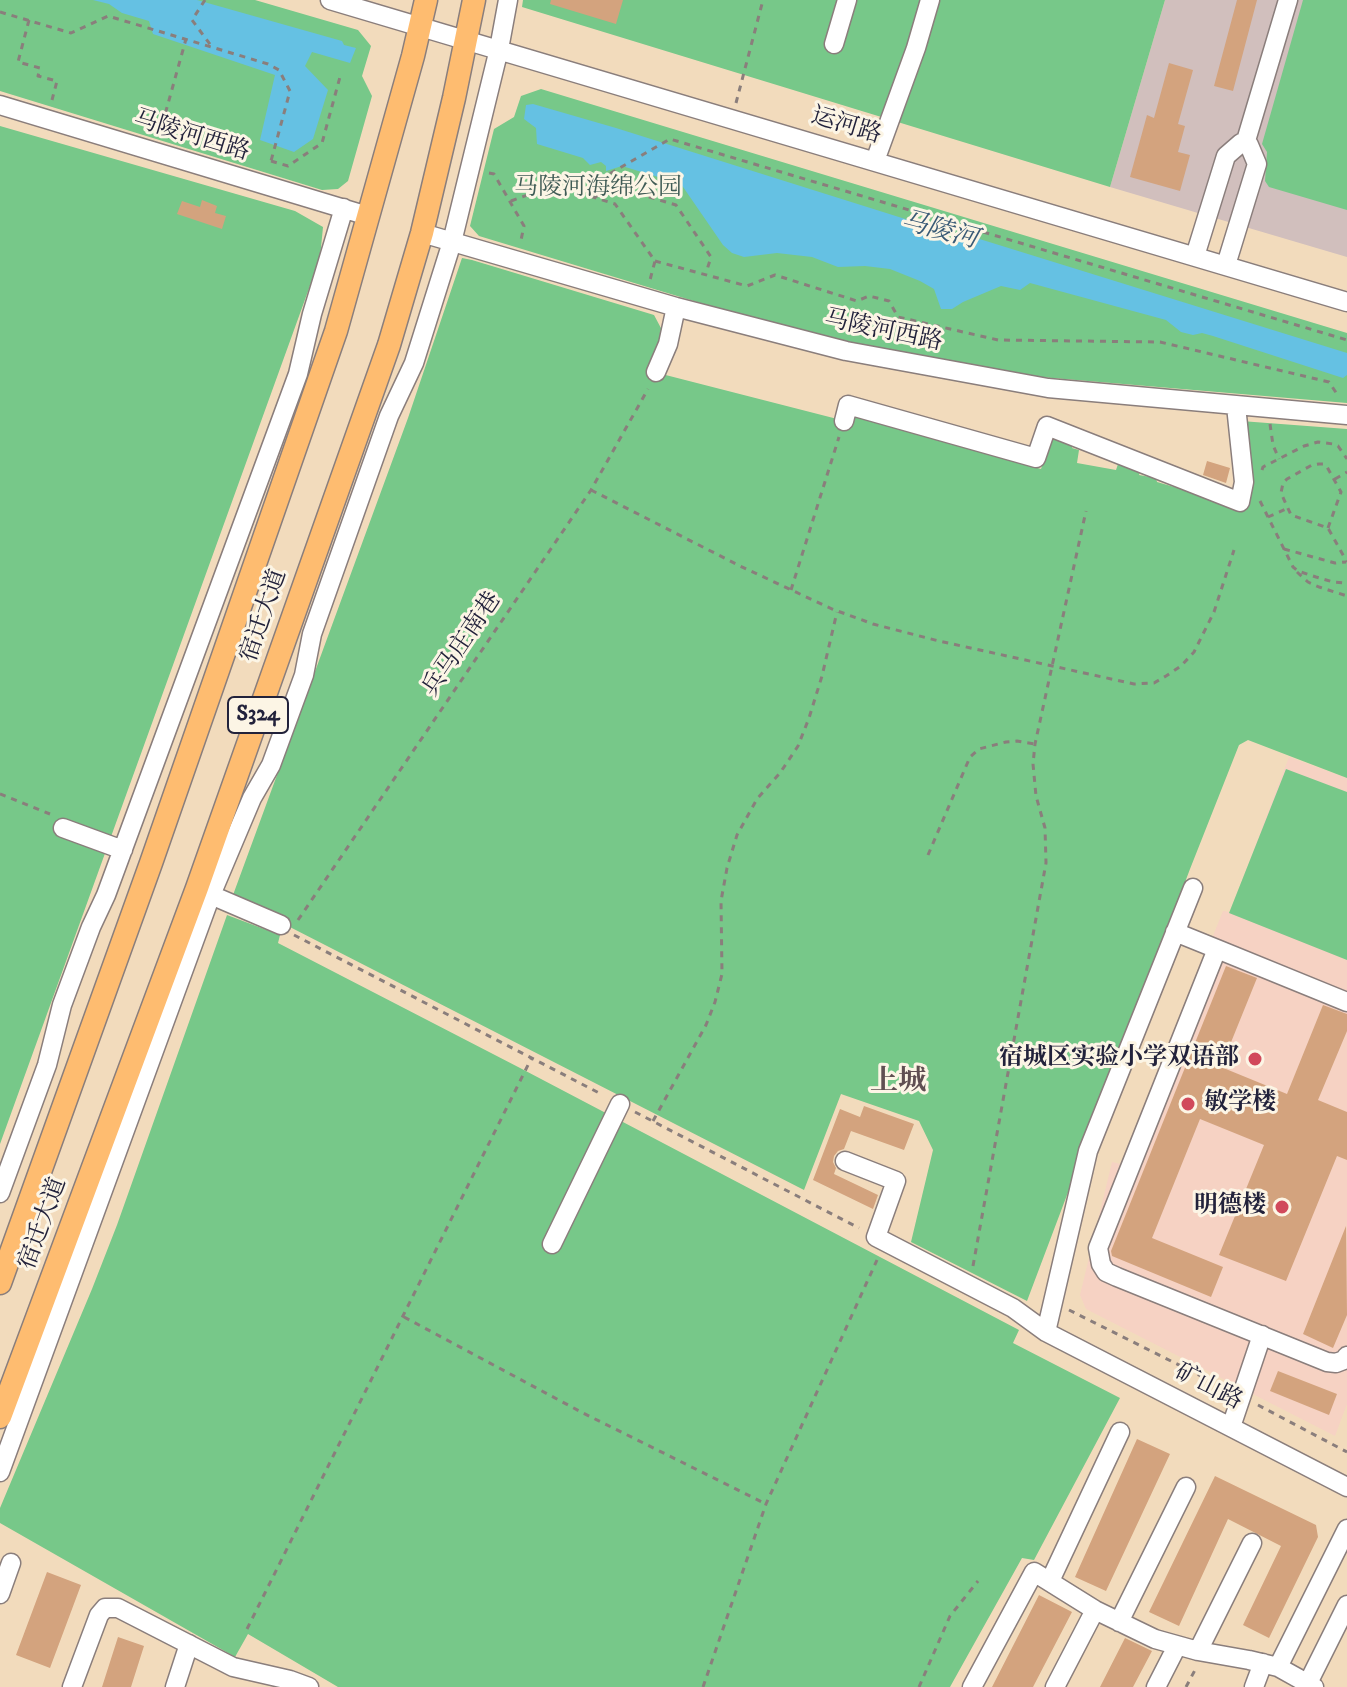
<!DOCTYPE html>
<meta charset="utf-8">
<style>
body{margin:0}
canvas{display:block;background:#f2dbbc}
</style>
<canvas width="1347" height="1687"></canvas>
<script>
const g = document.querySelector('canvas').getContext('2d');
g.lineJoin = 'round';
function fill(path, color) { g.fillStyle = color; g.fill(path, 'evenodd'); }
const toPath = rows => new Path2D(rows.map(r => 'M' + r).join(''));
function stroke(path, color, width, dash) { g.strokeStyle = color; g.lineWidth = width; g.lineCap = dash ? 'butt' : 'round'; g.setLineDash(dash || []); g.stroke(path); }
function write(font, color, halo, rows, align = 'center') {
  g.font = font + ' "IM FELL DW Pica","Noto Serif SC",serif'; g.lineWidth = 6; g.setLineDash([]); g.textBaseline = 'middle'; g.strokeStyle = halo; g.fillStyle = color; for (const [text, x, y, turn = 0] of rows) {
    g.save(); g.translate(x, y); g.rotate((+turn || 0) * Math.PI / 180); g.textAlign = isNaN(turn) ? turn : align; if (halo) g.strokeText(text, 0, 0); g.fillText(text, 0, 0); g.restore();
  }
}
fill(toPath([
 [1289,757,1347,778,1347,1404,1335,1436,1086,1309,1080,1295,1112,1162,1121,1164,1223,911,1230,912]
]), '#f6d2c3');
fill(toPath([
 [1165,0,1347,0,1347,257,1110,187]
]), '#d1bfbd');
fill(toPath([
 [0,0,255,0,358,30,371,46,362,76,372,96,348,181,338,189,322,190,0,91],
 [523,0,1165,0,1110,187,522,7],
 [1303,0,1347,0,1347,210,1269,187,1265,181,1267,152,1262,144],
 [541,89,1347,333,1347,403,1029,376,875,348,730,312,479,236,470,226,494,129,514,117,521,96],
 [0,126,295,211,323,227,320,258,0,1144],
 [462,258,472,260,654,315,662,330,650,371,849,422,852,413,1041,469,1051,438,1073,445,1072,448,1079,450,1077,463,1116,470,1118,464,1140,472,1139,475,1156,478,1157,482,1240,506,1241,421,1347,429,1347,778,1248,740,1239,745,1190,869,1027,1301,911,1242,933,1150,919,1121,841,1094,804,1190,284,924,286,917,233,895,408,418],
 [1286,769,1347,792,1347,960,1229,913],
 [227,915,280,935,278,943,522,1069,1019,1330,1013,1343,1120,1398,1034,1560,1022,1558,950,1687,338,1687,248,1634,235,1657,0,1523,0,1508,92,1289,117,1225]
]), '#77c889');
fill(toPath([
 [93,0,197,0,342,41,344,45,356,48,350,63,312,52,305,66,328,90,313,139,294,152,260,140,275,75,153,34,149,21,122,13,109,4],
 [533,104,616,128,918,223,920,233,951,243,957,232,1347,353,1347,375,1343,378,1213,336,1202,333,1193,335,1181,332,1166,320,1030,283,1020,290,1001,286,963,302,952,309,941,309,934,289,920,281,890,269,865,266,838,267,812,257,777,253,744,257,732,253,723,245,681,184,622,166,606,171,606,166,601,162,590,165,583,158,537,144,536,128,524,119,526,105]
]), '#65c1e3');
fill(toPath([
 [551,0,623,0,616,24,550,4],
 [1237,0,1257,0,1233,91,1214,86],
 [1169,63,1193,70,1178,124,1185,126,1178,152,1190,155,1180,191,1130,177,1147,115,1154,118],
 [202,200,217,206,215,213,226,216,222,229,177,214,182,201,200,207],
 [1207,461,1230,468,1226,483,1203,475],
 [1226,966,1257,978,1221,1067,1287,1094,1323,1005,1347,1014,1347,1031,1318,1100,1347,1112,1347,1160,1337,1156,1286,1281,1219,1255,1264,1145,1200,1119,1152,1238,1223,1267,1211,1297,1112,1256,1111,1251],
 [864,1106,914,1124,904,1150,851,1131,844,1149,838,1151,834,1156,833,1162,836,1168,834,1174,878,1195,873,1209,813,1180,840,1109,860,1117],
 [1346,1226,1347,1315,1333,1348,1303,1334],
 [1278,1371,1337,1394,1329,1415,1270,1391],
 [1137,1439,1170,1454,1106,1591,1075,1577],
 [1215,1476,1316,1525,1318,1537,1269,1638,1243,1625,1281,1546,1228,1519,1179,1626,1149,1612],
 [47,1572,81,1585,50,1668,16,1655],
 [1039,1595,1072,1612,1033,1687,992,1687],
 [118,1637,144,1646,131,1687,102,1687],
 [1125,1638,1152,1651,1133,1687,1100,1687]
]), '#d3a37e');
const minor = toPath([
 [330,0,1347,302],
 [834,44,847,0],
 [0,105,368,216],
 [1245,144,1288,0],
 [875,161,916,48,930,0],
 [422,233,676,307,846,351,1048,388,1347,415],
 [1195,256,1226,156,1241,143,1249,145,1257,164,1226,265],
 [656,372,668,344,676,307],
 [844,421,848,405,1036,458,1047,426,1240,502,1244,482,1236,406],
 [63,828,123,850],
 [211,895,281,925],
 [1175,932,1217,949],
 [1347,1002,1217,949,1098,1248,1101,1264,1106,1272,1117,1277,1327,1362,1336,1363,1344,1360,1347,1356],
 [845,1161,896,1181,876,1237,1013,1308,1046,1332,1347,1487],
 [0,1193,47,1065,62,1005,91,927,106,895,298,374,312,314,344,208],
 [552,1244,620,1104],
 [1046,1332,1088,1151,1193,888],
 [1231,1427,1262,1335],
 [0,1472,211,895,252,798,271,765,304,675,312,634,389,416,414,363,452,242,499,49,508,0],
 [1050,1581,1120,1432],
 [0,1594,11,1563],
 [1119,1622,1186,1487],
 [1198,1651,1252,1543],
 [1278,1667,1347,1529],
 [1308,1683,1347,1605],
 [72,1687,99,1615,105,1608,118,1608,233,1667,290,1680,309,1687],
 [175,1687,189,1644],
 [972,1687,1034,1572,1095,1610,1155,1639,1198,1651,1249,1660,1278,1667,1314,1687],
 [1055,1687,1095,1610],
 [1156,1687,1177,1646],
 [1254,1687,1263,1663]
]);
const major = toPath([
 [0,1283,151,863,336,331,413,56,426,0],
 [0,1417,197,888,389,345,422,233,454,98,474,0]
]);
stroke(minor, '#8a7e7c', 21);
stroke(major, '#8a7e7c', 25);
stroke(toPath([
 [205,0,192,20,212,47],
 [0,12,71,33,108,16,268,64,279,70,290,91,271,161,268,165],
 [29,20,18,62,40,68,38,76,57,81,52,100],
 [736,103,763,0],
 [159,136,186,39],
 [271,161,288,166,322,143,340,77],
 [489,173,494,174,524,226,521,240],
 [580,193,590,185,670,139,1347,340],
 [594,198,612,186,676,205,711,257,706,273],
 [511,201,555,185,615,204,655,261,650,280],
 [655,261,747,286,775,275,857,301,869,296,889,301,898,317,998,340,1160,342,1329,382,1337,394],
 [1270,424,1273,445,1279,459],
 [1262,470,1263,467,1304,446,1318,442,1333,444,1338,446,1347,459],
 [1335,479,1347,472],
 [591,490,740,566,832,609,873,624,939,641,1134,684,1154,683,1166,676,1181,666,1194,652,1214,612,1234,550],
 [1260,501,1293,567,1298,571,1316,577,1333,582,1347,583],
 [1268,517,1286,509],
 [1328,528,1341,492,1327,467,1323,464,1319,464,1312,465,1287,479,1283,483,1281,493,1291,515,1328,528,1347,562],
 [1284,549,1335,563,1346,562],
 [1297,572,1308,582,1319,587,1347,596],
 [791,590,839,437],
 [0,794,50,814],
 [928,855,970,757,979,749,1006,742,1017,741,1035,744],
 [298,920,591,490,648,389],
 [294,935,603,1095],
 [635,1112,859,1228],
 [653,1121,706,1025,715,1002,722,974,721,901,727,868,737,835,757,799,780,773,798,746,809,718,822,676,837,612],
 [973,1266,1046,863,1045,828,1036,796,1033,764,1035,744,1086,511],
 [1069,1310,1227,1389],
 [404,1317,583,1413,766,1504],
 [1258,1405,1347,1452],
 [247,1629,531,1059],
 [703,1687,766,1504,877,1260],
 [919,1687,950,1616,978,1581],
 [1186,1687,1195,1670]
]), '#8a7e7c', 3, [6, 6]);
stroke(minor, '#fff', 18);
stroke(major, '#febc70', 22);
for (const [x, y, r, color] of [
 [1255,1059,8,"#d1495b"],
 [1188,1104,8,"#d1495b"],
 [1282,1207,8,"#d1495b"]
]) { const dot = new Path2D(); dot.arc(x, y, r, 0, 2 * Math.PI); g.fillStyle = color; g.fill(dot); stroke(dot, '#fcf5e5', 3); }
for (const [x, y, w] of [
 [258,715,60]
]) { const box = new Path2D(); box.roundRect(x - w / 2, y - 18, w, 36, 6); g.fillStyle = '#fcf5e5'; g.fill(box); stroke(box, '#22223b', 2); }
write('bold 22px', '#22223b', null, [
 ["S324",258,715]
]);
write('24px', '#22223b', '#fcf5e5', [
 ["运河路",846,127,17],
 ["马陵河西路",191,137,17],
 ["马陵河西路",883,332,12],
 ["宿迁大道",265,616,-71],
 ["兵马庄南巷",463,645,-56],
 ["宿迁大道",44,1224,-70],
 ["矿山路",1208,1388,27]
]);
write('24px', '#405c56', '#fcf5e5', [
 ["马陵河海绵公园",598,189]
]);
write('bold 24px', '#22223b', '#fcf5e5', [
 ["宿城区实验小学双语部",1239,1059],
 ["敏学楼",1204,1104,"left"],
 ["明德楼",1266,1207]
], 'right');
write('italic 26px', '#395a76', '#fcf5e5', [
 ["马陵河",939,232,15]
]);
write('bold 28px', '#604f52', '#fcf5e5', [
 ["上城",898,1083]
]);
</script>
